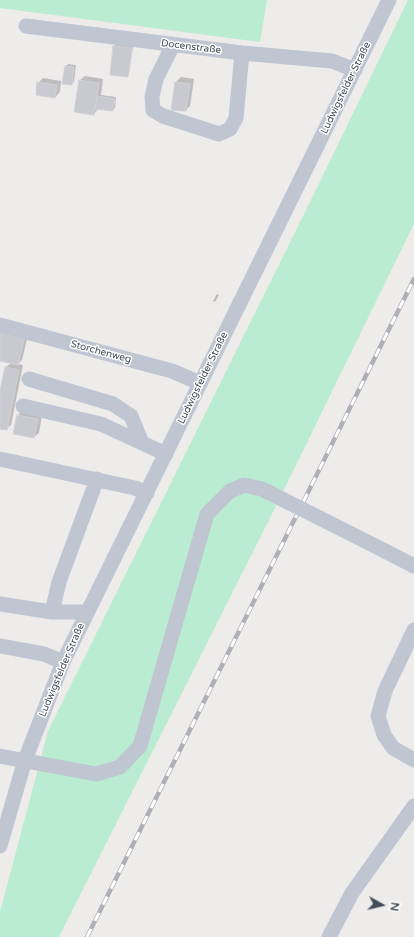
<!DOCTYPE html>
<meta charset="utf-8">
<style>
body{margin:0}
#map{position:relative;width:414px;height:937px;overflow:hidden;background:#eeebeb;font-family:"Varela Round",sans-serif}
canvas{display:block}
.north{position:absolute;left:362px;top:885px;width:40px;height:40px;-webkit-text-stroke:3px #fff;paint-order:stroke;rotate:98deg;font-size:11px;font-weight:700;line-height:16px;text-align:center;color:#454d58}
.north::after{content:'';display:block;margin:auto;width:14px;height:18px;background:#454d58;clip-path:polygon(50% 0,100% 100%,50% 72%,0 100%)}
</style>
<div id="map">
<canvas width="414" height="937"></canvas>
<div class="north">N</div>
</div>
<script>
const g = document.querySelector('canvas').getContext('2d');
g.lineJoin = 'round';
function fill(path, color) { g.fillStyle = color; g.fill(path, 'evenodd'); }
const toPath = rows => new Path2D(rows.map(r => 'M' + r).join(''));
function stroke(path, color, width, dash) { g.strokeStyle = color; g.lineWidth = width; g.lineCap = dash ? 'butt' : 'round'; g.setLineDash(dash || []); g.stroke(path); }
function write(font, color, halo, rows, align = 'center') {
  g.font = font + ' "Varela Round",sans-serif'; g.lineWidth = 3; g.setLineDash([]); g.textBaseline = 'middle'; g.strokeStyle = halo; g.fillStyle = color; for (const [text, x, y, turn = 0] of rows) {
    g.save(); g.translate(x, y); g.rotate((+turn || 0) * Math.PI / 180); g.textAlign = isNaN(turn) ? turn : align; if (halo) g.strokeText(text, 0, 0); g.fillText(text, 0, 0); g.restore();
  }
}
fill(toPath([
 [0,0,267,0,260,42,0,8],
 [408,0,414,0,414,224,271,516,59,937,0,937,0,912,48,731,310,202]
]), '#baecd1');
fill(toPath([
 [116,44,133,46,129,74,127,76,114,46],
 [68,64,76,65,74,82,72,84,66,66],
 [85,76,103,79,101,95,116,97,115,108,113,110,99,108,94,114,80,80],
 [181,77,194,79,190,106,186,110,172,109,176,82],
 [43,78,61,81,60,92,55,97,38,83],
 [217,294,219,295,215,302,213,301],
 [0,328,28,335,22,360,18,364,23,365,11,425,6,429,0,428,0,393,6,367,11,363,0,360],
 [22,411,42,415,39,433,34,437,18,415]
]), '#0003');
const building = toPath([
 [113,46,132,48,128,77,110,75,113,46],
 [65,66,74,67,72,85,62,84,65,66],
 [79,80,99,83,94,115,74,112,79,80],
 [37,82,57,85,55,98,36,95,37,82],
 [175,82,190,84,186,111,171,110,175,82],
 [97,96,115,99,113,111,95,109,97,96],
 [0,333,24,339,18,365,0,361,0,333],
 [5,367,19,370,7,430,0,429,0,391,5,367],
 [17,415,38,419,34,438,13,434,17,415]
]);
fill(building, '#c8cad0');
stroke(building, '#cfd1d7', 1);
stroke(toPath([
 [26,26,242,53,332,61,355,70],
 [173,45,156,79,152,97,153,110,163,116,219,134,230,129,236,118,242,53],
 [0,325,172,371,200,383],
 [29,379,113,404,131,416,142,443],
 [23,406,101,424,166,454],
 [0,459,135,488,147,493],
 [385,551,414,566],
 [0,604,52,612,86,612],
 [52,612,59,582,97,479],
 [414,630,385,691,378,716,384,735,393,748,414,760],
 [0,646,44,654,63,662],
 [0,756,96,774,120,767,140,746,207,514,230,491,244,485,262,489],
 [0,846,25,760,63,662,389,0],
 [329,937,352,893,414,806]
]), '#bfc6d1', 15);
const rail = toPath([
 [87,937,414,279]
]);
stroke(rail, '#aeb0b6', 4.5);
stroke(rail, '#fff', 3, [9]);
stroke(toPath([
 [262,489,385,551]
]), '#bfc6d1', 15);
write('10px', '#454d58', '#fff', [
 ["Docenstraße",191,47,7],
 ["Ludwigsfelder Straße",346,88,-64],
 ["Storchenweg",101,352,15],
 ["Ludwigsfelder Straße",203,378,-64],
 ["Ludwigsfelder Straße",62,670,-67]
]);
</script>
